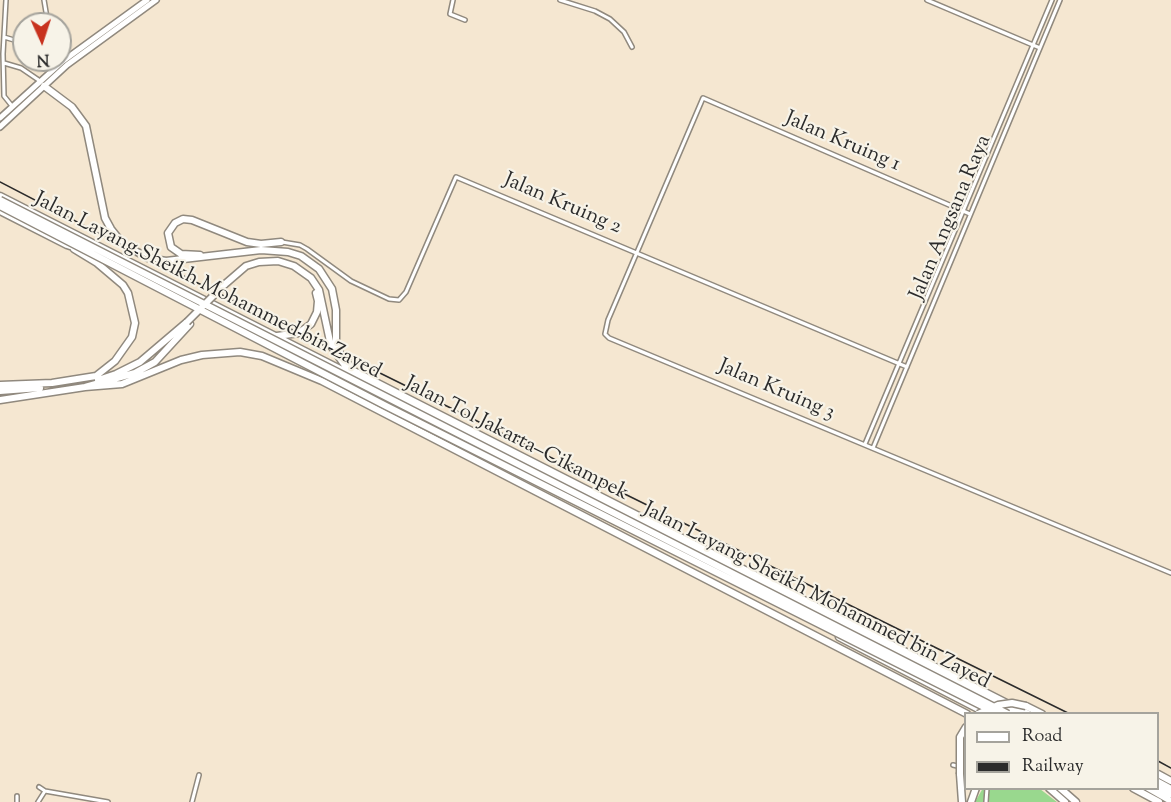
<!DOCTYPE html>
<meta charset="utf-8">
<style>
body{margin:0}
#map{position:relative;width:1171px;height:802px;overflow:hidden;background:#f5e7d1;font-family:"Sorts Mill Goudy",serif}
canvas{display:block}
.legend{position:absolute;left:964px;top:712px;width:195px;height:78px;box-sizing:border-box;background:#f7f3e8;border:2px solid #a5a39c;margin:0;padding:8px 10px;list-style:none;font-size:18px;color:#2b2b2b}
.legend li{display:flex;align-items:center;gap:12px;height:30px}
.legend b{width:30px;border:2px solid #a5a39c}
.north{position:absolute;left:12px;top:12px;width:60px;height:60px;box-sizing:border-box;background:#f7f3e8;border:2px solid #a5a39c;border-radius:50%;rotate:177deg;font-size:16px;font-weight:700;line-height:24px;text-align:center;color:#2b2b2b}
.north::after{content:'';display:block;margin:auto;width:21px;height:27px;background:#c8321e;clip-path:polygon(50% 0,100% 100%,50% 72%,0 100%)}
</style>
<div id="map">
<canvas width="1171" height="802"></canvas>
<ul class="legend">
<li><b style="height:8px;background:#fff"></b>Road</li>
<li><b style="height:8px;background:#2b2b2b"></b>Railway</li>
</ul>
<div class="north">N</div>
</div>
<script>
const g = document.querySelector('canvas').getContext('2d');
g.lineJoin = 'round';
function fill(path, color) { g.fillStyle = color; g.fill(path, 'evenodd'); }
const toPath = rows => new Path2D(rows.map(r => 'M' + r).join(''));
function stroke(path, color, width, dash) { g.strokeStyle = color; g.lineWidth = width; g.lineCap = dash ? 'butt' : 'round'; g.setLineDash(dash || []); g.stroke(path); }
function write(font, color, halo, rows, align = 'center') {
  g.font = font + ' "Sorts Mill Goudy",serif'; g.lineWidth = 4.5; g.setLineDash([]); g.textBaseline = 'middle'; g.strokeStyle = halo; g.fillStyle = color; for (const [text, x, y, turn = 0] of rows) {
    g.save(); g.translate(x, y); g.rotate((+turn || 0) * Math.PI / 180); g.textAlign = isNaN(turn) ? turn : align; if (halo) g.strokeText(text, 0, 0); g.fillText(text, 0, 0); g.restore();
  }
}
fill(toPath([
 [983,788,1040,789,1057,802,975,802]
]), '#99d88e');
const street = toPath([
 [6,0,3,54,4,96,12,106],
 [44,0,48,24],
 [453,0,450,14,465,20],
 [560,0,595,11,610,19,624,32,632,47],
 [927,0,1040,48],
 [4,37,24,43],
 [50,60,51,71],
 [4,63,21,68,40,81],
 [970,214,703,98,608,320,605,334,609,338,1171,573],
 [282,242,300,245,307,249,351,281,389,299,399,300,406,292,456,177,907,367],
 [865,444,1052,0],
 [873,448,1060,0],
 [953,765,966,768],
 [39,787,45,791,108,802],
 [17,802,17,796],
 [38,802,45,791],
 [192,802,199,775],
 [986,802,987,788]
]);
const primary = toPath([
 [0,118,63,61,147,0],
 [0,127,67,65,156,0]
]);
const highway = toPath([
 [44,86,72,107,86,126,105,218,111,229,123,244,148,258,166,261,261,250,288,252,301,256,319,269,332,289,336,310,336,343,341,355,350,366],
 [0,196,1018,714],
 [0,211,67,245,79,249],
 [200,255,181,254,171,247,168,233,175,223,183,219,192,220,247,242,261,244,281,242],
 [224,285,246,266,259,262,278,261,294,266,311,278,319,290,331,346,346,367,1028,714],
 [277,336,299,333,311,324,317,312,318,301,316,293],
 [98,380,116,374,140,362,187,322],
 [0,385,52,383,96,376,115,361,132,337,135,323,128,293,123,285,97,263,74,249],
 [85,387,122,384,181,360,202,355,240,352,262,356,322,381,967,714],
 [0,391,40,388],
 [0,400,85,387,135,373,155,362,190,324],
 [839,637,988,714],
 [1026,706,1042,714],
 [960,764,960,737,966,727],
 [960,774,962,802],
 [1158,774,1171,781],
 [1158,782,1171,789],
 [1158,787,1171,794],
 [1049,788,1065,802],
 [1060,788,1076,802],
 [1133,788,1159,802],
 [1148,788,1171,801],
 [971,802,976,788]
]);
stroke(street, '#90897e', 6);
stroke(primary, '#90897e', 8);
stroke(highway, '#90897e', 9);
stroke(street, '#fff', 3);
stroke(primary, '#fff', 5);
stroke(highway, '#fff', 6);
stroke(toPath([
 [0,182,137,253,1070,714],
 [1158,761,1171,768]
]), '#2b2b2b', 1.5);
const highwayBridge = toPath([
 [0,200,1008,714],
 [0,206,386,406,998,714],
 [187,322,224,285],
 [978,714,998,705,1012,703,1026,706],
 [960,764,960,774]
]);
stroke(highwayBridge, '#90897e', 9, []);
stroke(highwayBridge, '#fff', 6);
write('21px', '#2b2b2b', '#f7f3e8', [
 ["Jalan Kruing 1",842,143,23],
 ["Jalan Kruing 2",562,205,23],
 ["Jalan Angsana Raya",952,218,-67],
 ["Jalan Layang Sheikh Mohammed bin Zayed",207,287,27],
 ["Jalan Kruing 3",776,391,23],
 ["Jalan Tol Jakarta–Cikampek",516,440,27],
 ["Jalan Layang Sheikh Mohammed bin Zayed",816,597,27]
]);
</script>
